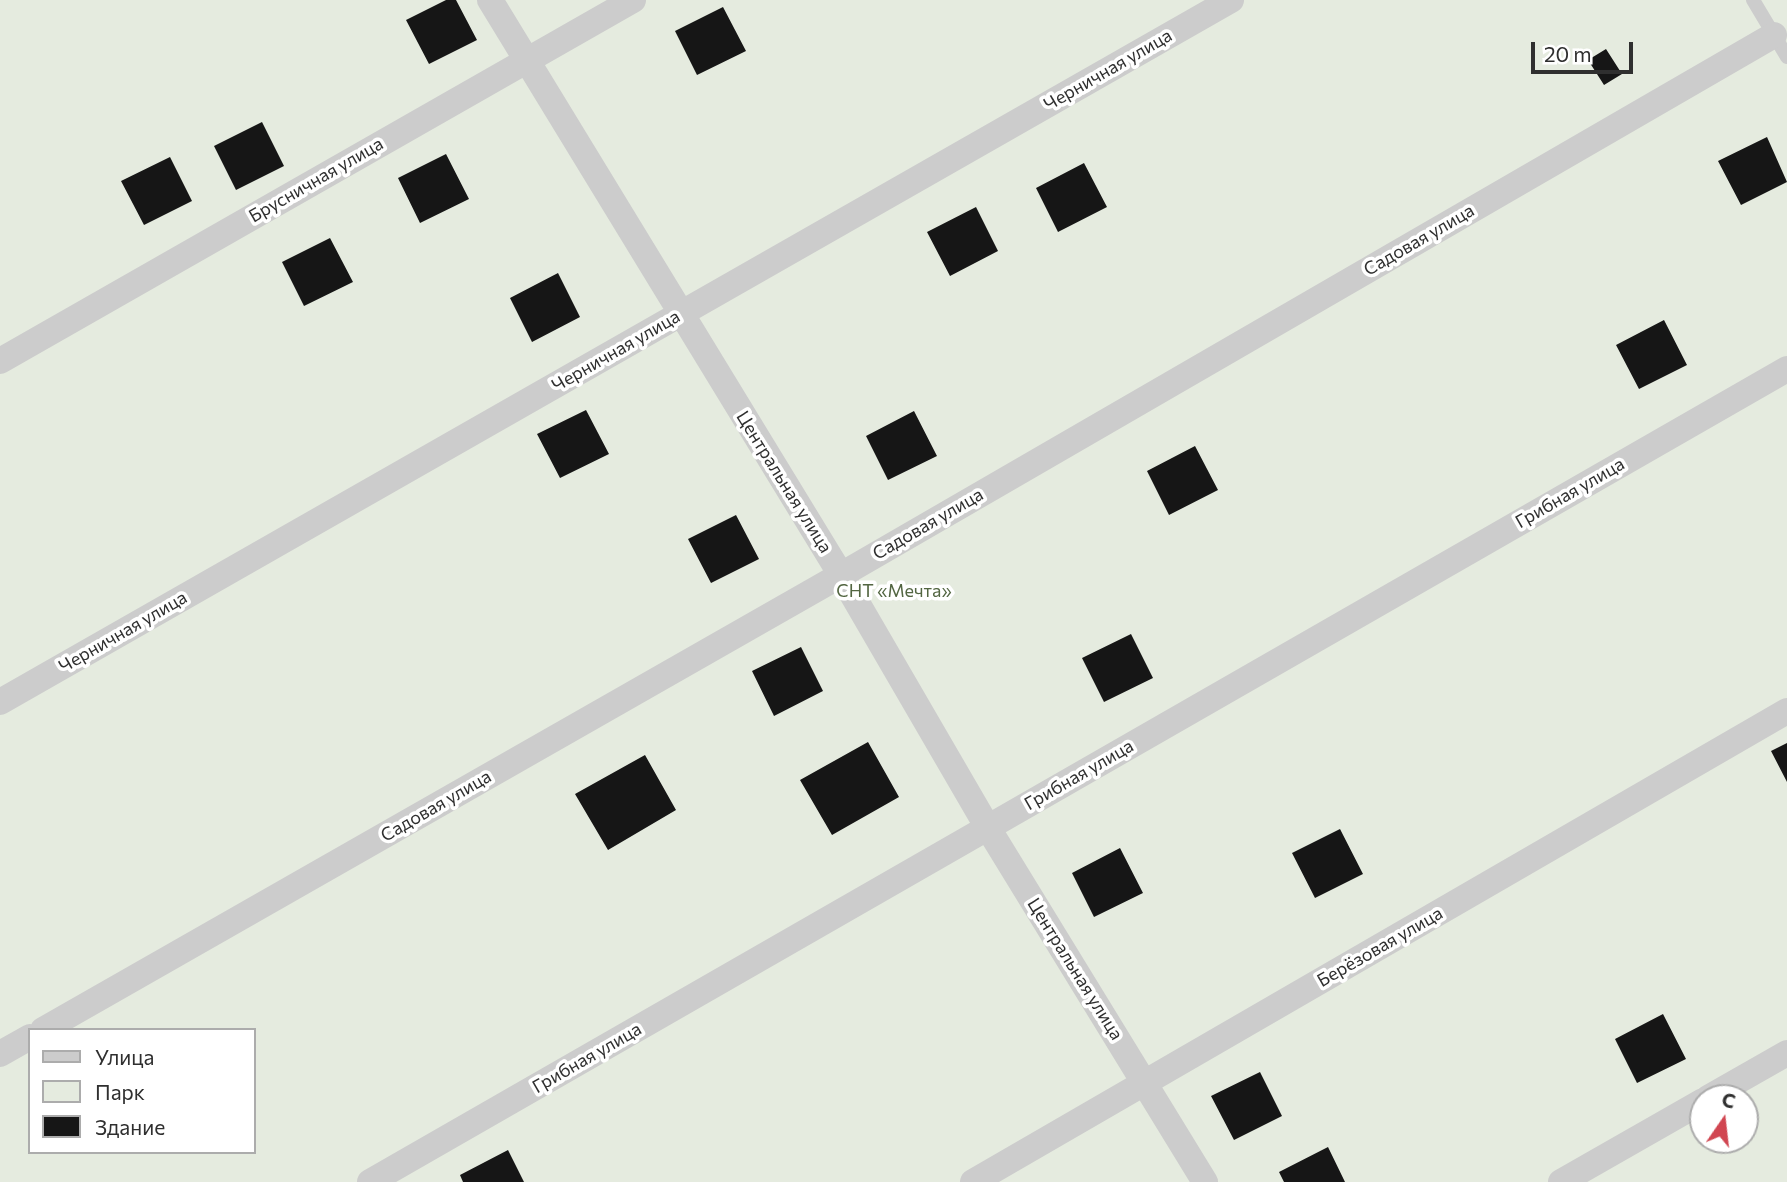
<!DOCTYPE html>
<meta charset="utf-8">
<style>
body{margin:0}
#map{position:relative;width:1787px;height:1182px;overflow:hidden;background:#fff;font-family:Commissioner,sans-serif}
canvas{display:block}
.legend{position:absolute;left:28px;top:1028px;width:228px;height:126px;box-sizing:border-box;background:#fff;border:2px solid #acacac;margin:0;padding:9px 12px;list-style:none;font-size:21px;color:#2f2f2f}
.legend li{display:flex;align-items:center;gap:14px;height:35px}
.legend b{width:35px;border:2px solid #acacac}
.north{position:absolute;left:1689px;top:1084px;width:70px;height:70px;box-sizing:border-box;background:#fff;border:2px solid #acacac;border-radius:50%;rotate:14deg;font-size:19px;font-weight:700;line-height:28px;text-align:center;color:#2f2f2f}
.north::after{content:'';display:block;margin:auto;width:24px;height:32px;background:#d14651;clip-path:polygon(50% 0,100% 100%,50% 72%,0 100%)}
.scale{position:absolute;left:1531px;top:42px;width:102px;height:32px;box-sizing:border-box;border:4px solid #2f2f2f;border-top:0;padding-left:9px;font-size:21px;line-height:24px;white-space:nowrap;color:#2f2f2f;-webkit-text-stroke:5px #fff;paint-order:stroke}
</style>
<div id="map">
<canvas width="1787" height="1182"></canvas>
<ul class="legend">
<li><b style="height:9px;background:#ccc"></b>Улица</li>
<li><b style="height:19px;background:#e5ebdf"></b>Парк</li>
<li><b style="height:19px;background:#161616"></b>Здание</li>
</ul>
<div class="north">С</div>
<div class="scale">20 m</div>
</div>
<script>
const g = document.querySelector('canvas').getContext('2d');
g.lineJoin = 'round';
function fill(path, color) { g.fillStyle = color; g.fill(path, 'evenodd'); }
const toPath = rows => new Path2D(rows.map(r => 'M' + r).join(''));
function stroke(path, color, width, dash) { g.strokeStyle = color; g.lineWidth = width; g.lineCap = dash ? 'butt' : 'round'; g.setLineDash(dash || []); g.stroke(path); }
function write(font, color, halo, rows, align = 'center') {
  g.font = font + ' Commissioner,sans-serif'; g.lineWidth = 7; g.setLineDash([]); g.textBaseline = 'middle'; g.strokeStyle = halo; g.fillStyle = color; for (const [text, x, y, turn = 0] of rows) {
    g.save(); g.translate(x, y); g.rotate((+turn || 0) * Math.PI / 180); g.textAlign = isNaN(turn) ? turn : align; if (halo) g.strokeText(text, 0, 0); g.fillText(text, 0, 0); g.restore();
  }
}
fill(toPath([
 [0,0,1787,0,1787,1182,0,1182],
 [30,1030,254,1030,254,1152,30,1152],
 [1703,1098,1745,1098,1745,1140,1703,1140]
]), '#e5ebdf');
fill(toPath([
 [446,0,456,0,477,40,429,64,406,20],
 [723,7,746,51,697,75,675,31],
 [1606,49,1622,74,1604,85,1588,60],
 [262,122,284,166,236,190,214,146],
 [1767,137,1787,182,1741,205,1718,161],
 [446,154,469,199,420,223,398,178],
 [170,157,192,201,144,225,121,181],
 [1084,163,1107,207,1058,232,1036,188],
 [976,207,998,251,950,276,927,232],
 [330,238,353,282,304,306,282,262],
 [558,273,580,317,532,342,510,298],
 [1664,320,1687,365,1639,389,1616,345],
 [586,410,609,454,560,478,537,434],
 [914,411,937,456,888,480,866,436],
 [1195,446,1218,490,1169,515,1147,471],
 [736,515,759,559,711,583,688,539],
 [1131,634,1153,678,1104,702,1082,658],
 [801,647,823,691,774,716,752,671],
 [868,742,899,797,832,835,800,780],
 [1787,743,1787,782,1771,751],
 [645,755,676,810,608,850,575,794],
 [1340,829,1363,874,1315,898,1292,853],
 [1120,848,1143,893,1094,917,1072,873],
 [1663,1014,1686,1059,1637,1083,1615,1039],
 [1260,1072,1282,1116,1234,1140,1211,1096],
 [1328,1147,1345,1182,1284,1182,1279,1172],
 [508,1150,524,1182,463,1182,460,1175]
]), '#161616');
stroke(toPath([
 [1753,0,1787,57]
]), '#ccc', 14);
stroke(toPath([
 [490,0,841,575,988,828,1205,1182],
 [0,361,633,0],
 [0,702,1231,0],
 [43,1030,841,575,1774,35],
 [0,1054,30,1037],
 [1708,1098,1787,1053],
 [370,1182,1787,369],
 [973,1182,1787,711],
 [1561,1182,1703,1101]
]), '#ccc', 26);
write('18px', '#2f2f2f', '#fff', [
 ["Черничная улица",1108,70,-30],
 ["Брусничная улица",316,180,-30],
 ["Садовая улица",1419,240,-30],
 ["Черничная улица",616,351,-30],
 ["Центральная улица",784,482,58],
 ["Грибная улица",1570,493,-30],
 ["Садовая улица",928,524,-30],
 ["Черничная улица",123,632,-30],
 ["Грибная улица",1079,775,-30],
 ["Садовая улица",436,806,-30],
 ["Берёзовая улица",1380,947,-30],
 ["Центральная улица",1075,969,58],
 ["Грибная улица",587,1058,-30]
]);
write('18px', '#536642', '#fff', [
 ["СНТ «Мечта»",894,591]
]);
</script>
